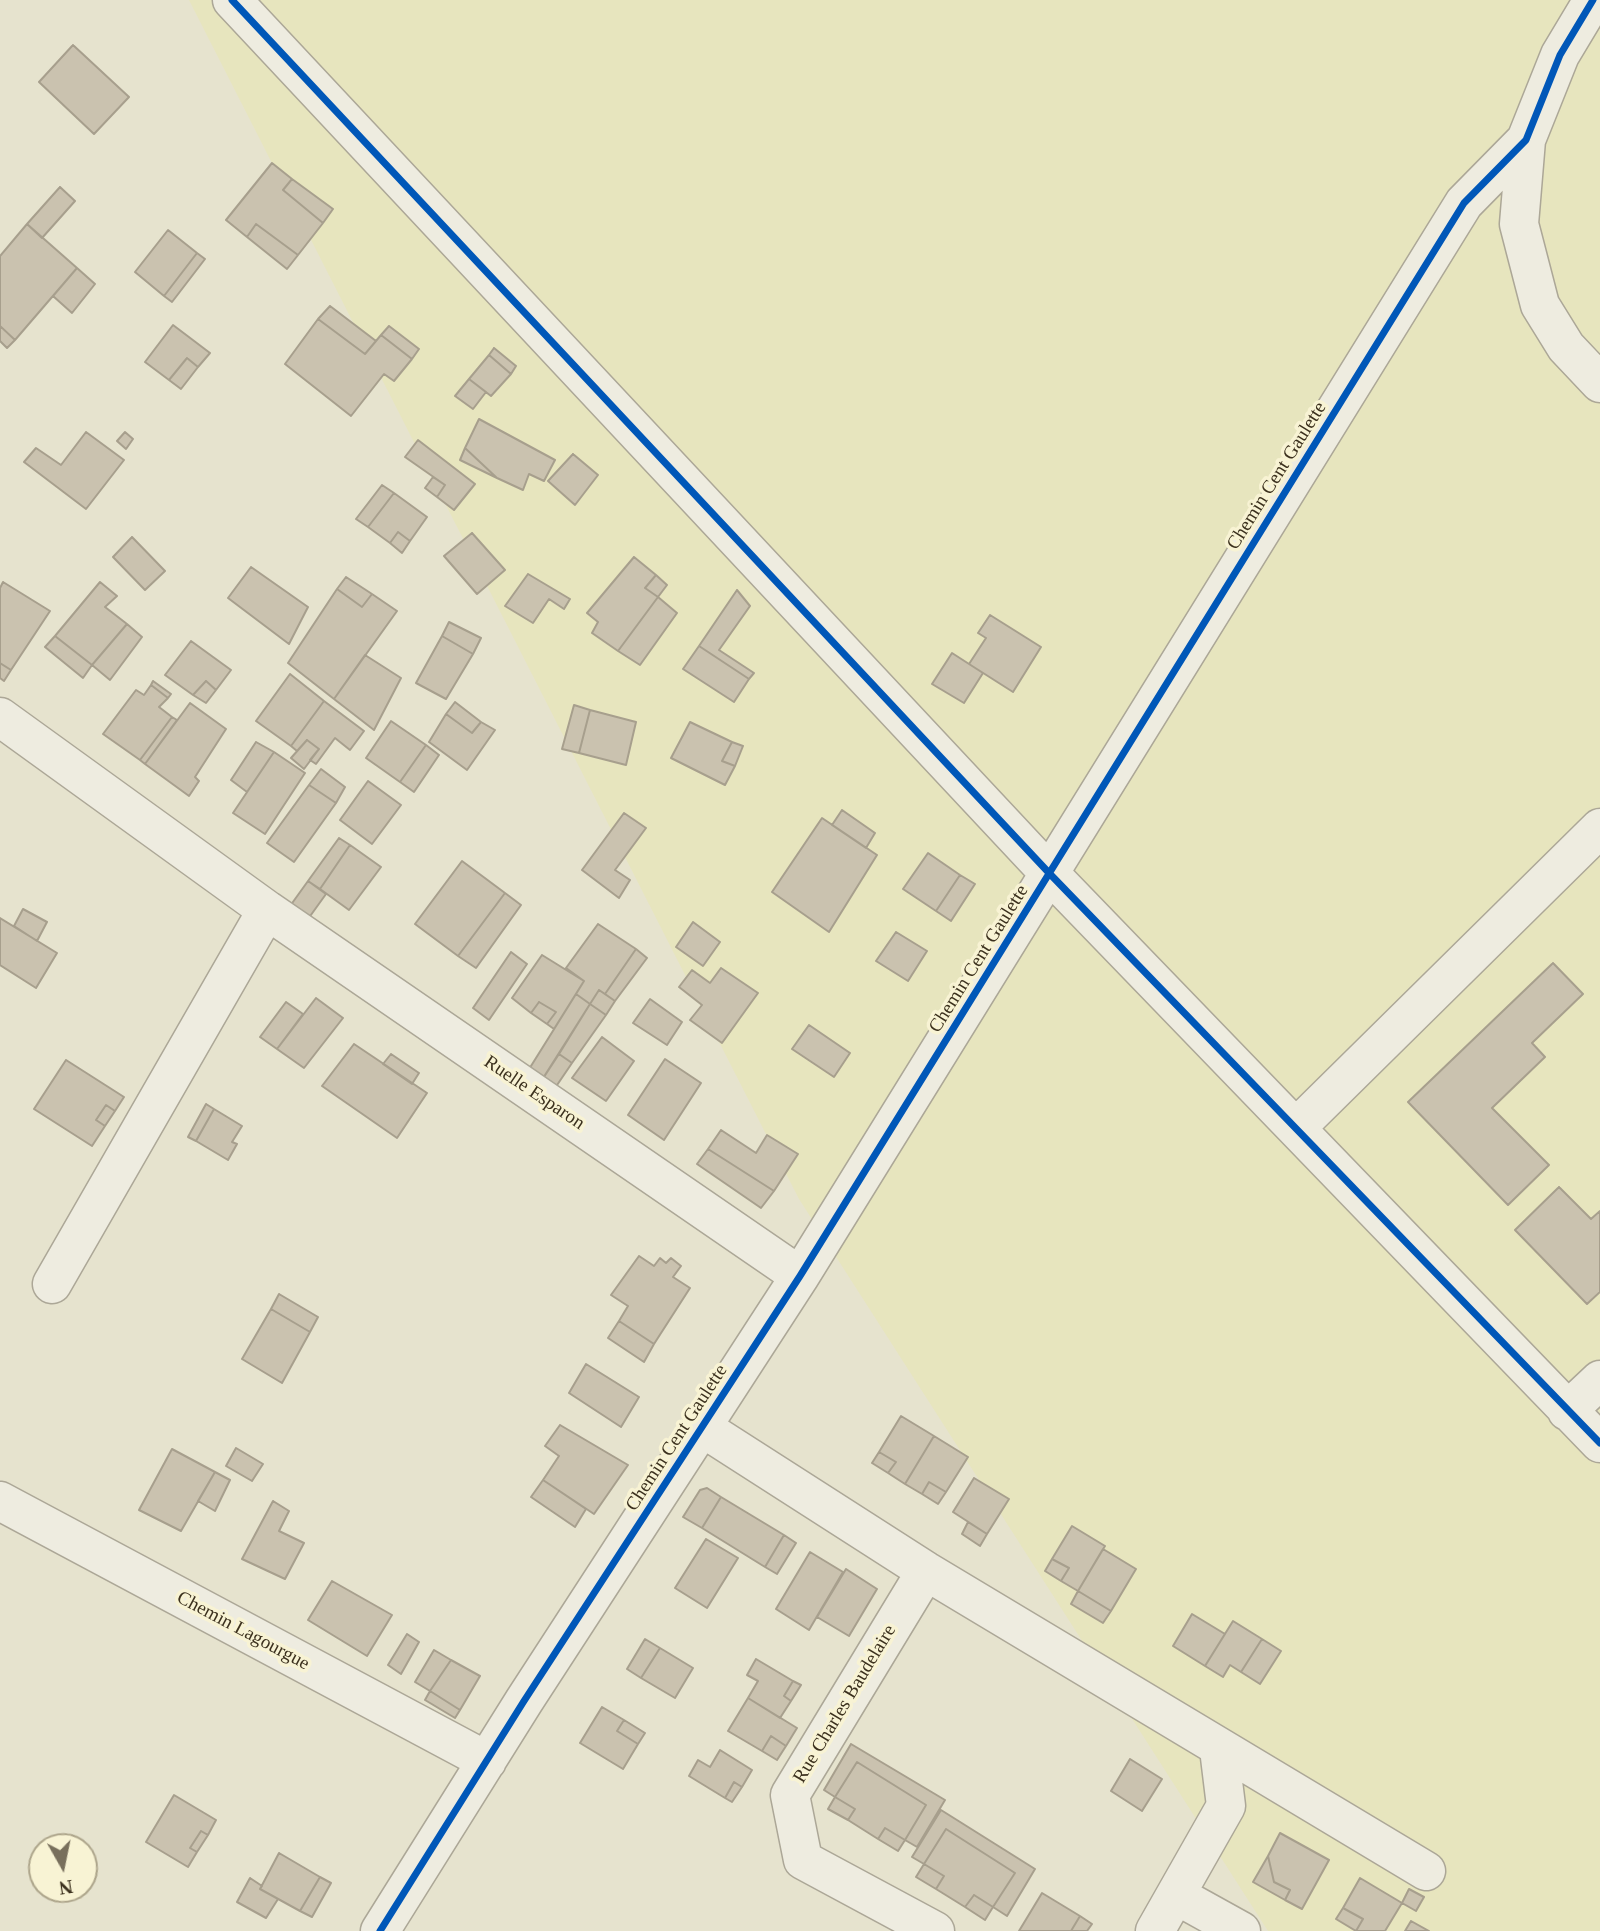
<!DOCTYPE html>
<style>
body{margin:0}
#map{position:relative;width:1600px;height:1931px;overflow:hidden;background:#e6e3ce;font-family:"Times New Roman",serif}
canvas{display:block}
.north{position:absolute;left:28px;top:1833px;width:70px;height:70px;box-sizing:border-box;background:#f8f3d4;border:2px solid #ada58b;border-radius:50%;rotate:171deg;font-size:19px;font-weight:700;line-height:28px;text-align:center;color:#3c311e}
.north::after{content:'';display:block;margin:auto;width:24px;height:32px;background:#786f5c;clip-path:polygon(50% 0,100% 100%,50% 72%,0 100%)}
</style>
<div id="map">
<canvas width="1600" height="1931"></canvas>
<div class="north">N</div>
</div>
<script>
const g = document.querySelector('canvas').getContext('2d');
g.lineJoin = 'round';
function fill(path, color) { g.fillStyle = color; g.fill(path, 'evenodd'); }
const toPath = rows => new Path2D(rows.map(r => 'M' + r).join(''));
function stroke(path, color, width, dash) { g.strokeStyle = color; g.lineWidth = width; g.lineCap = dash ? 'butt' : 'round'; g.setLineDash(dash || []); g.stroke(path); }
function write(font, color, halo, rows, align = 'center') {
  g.font = font + ' "Times New Roman",serif'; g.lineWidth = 7; g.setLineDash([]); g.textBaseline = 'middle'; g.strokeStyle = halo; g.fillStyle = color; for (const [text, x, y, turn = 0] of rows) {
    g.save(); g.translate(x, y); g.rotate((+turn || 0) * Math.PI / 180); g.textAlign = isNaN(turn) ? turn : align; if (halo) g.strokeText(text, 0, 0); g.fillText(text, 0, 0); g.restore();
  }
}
fill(toPath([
 [189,0,1600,0,1600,1931,1268,1931,799,1199]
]), '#e7e5be');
const building = toPath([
 [73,45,129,97,94,134,39,82,73,45],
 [272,163,292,179,283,190,323,223,298,255,256,224,247,237,226,220,272,163],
 [292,179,333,209,323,223,283,190,292,179],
 [60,187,75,201,42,238,27,224,60,187],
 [27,224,77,268,15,340,0,326,0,256,27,224],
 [256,224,298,255,287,269,247,237,256,224],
 [168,230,197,253,164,296,135,272,168,230],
 [197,253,205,259,172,302,164,296,197,253],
 [77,268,95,284,72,313,53,296,77,268],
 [330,306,376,341,365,354,318,319,330,306],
 [318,319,365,354,381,335,412,359,394,381,384,374,351,416,285,364,318,319],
 [173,325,210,353,198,367,187,358,169,380,145,362,173,325],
 [0,326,15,340,7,348,0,341,0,326],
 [389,326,419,349,412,359,381,335,389,326],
 [494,348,516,366,511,374,489,355,494,348],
 [489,355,511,374,491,396,469,379,489,355],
 [187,358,198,367,181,389,169,380,187,358],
 [469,379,486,392,473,409,455,396,469,379],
 [479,419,555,460,544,481,529,474,523,490,497,478,465,448,479,419],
 [86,432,124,460,86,509,24,462,36,448,61,465,86,432],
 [125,432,133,439,126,449,117,441,125,432],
 [418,440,475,484,454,510,437,497,445,485,405,457,418,440],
 [465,448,497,478,460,460,465,448],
 [573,454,598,475,575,505,548,481,573,454],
 [433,477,445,485,437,497,425,488,433,477],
 [382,485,394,493,368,527,356,519,382,485],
 [394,493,427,517,410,541,398,532,390,543,368,527,394,493],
 [398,532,410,541,402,553,390,543,398,532],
 [472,533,505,570,477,594,444,556,472,533],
 [132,537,165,571,145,590,113,557,132,537],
 [634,557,656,575,645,588,658,597,618,651,592,633,598,622,587,613,634,557],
 [251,567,308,607,289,644,228,598,251,567],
 [528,574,570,599,564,609,549,599,533,623,505,606,528,574],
 [656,575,667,585,658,597,645,588,656,575],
 [346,577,372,594,362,607,337,589,346,577],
 [3,582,50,611,11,670,0,663,0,588,3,582],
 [100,582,117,596,105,607,127,624,92,665,55,636,100,582],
 [337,589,362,607,372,594,397,611,334,699,288,663,337,589],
 [737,590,750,606,719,650,754,673,749,679,699,646,737,590],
 [658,597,677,613,640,665,618,651,658,597],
 [990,615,1041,647,1013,692,969,664,986,638,978,633,990,615],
 [449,622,481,638,473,654,442,636,449,622],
 [127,624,142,637,110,680,92,665,127,624],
 [55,636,92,665,83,678,45,647,55,636],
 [442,636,473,654,446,699,416,683,442,636],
 [191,641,231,670,216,690,206,681,193,695,165,675,191,641],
 [699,646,749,679,734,702,683,669,699,646],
 [952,653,983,673,964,703,932,684,952,653],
 [365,655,401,678,374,730,334,699,365,655],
 [0,663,11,670,4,681,0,678,0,663],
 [290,674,324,701,291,746,256,721,290,674],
 [153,681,171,694,168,698,151,685,153,681],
 [206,681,216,690,206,703,193,695,206,681],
 [151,685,168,698,159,707,172,717,140,760,103,734,136,690,144,695,151,685],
 [324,701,364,731,350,750,335,738,316,764,310,760,319,749,307,740,297,751,291,746,324,701],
 [455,702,481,722,472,733,446,714,455,702],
 [190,703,226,729,195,777,199,781,189,796,145,764,190,703],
 [574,705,590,710,579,753,562,749,574,705],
 [590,710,636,722,626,765,579,753,590,710],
 [446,714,472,733,481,722,495,730,467,770,429,742,446,714],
 [172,717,177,720,145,764,140,760,172,717],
 [391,721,426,745,400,782,366,758,391,721],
 [690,722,732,742,722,761,735,766,725,785,671,758,690,722],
 [307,740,319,749,304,769,291,758,307,740],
 [256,742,274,752,247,792,231,780,256,742],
 [732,742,743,746,735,766,722,761,732,742],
 [426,745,439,755,414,792,400,782,426,745],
 [274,752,305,773,265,834,233,813,274,752],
 [321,769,345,787,336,803,309,785,321,769],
 [368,781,401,805,372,844,340,820,368,781],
 [309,785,336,803,294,862,267,843,309,785],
 [842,810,875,833,866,848,832,825,842,810],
 [624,813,646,828,615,870,630,880,619,898,582,870,624,813],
 [822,818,877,855,829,932,772,892,822,818],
 [339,838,350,845,320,889,308,881,339,838],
 [350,845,381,867,349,910,320,889,350,845],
 [928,853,960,875,936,911,903,889,928,853],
 [462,861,505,893,458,956,415,924,462,861],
 [960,875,975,884,951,921,936,911,960,875],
 [308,881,326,894,303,926,285,913,308,881],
 [505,893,521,905,476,968,458,956,505,893],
 [23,909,47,922,37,941,14,926,23,909],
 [0,918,57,953,36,988,0,965,0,918],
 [693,922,720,942,703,966,676,947,693,922],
 [598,924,636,949,605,994,599,990,590,1004,576,994,584,981,566,968,598,924],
 [896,932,927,951,908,981,876,961,896,932],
 [636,949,647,958,615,1001,605,994,636,949],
 [511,952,527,964,489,1020,473,1008,511,952],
 [542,955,584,981,554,1029,547,1024,556,1012,539,1002,531,1013,512,998,542,955],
 [1553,963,1583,994,1532,1043,1545,1057,1492,1108,1549,1165,1508,1205,1408,1102,1553,963],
 [721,968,758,993,722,1043,690,1020,702,1005,679,987,692,970,710,983,721,968],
 [599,990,615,1001,606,1015,590,1004,599,990],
 [576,994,590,1004,540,1083,526,1074,576,994],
 [316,998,343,1018,304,1068,277,1049,316,998],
 [650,999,682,1022,667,1045,633,1023,650,999],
 [286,1002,303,1014,277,1049,260,1037,286,1002],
 [539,1002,556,1012,547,1024,531,1013,539,1002],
 [590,1004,606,1015,572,1063,559,1054,590,1004],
 [809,1025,850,1053,834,1077,792,1049,809,1025],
 [602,1037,634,1061,606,1101,572,1078,602,1037],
 [354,1044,427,1093,397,1138,322,1086,354,1044],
 [391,1054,419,1073,412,1084,383,1064,391,1054],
 [559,1054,572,1063,553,1091,540,1083,559,1054],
 [665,1059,701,1083,664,1140,628,1115,665,1059],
 [66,1060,124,1097,115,1111,106,1105,96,1120,105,1126,92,1146,34,1109,66,1060],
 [206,1104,214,1109,196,1141,188,1137,206,1104],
 [106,1105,115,1111,105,1126,96,1120,106,1105],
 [214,1109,242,1126,232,1142,237,1144,228,1160,196,1141,214,1109],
 [721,1130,756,1153,767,1135,798,1154,774,1191,708,1149,721,1130],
 [708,1149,774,1191,761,1208,697,1164,708,1149],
 [1559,1187,1591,1219,1600,1211,1600,1292,1587,1304,1515,1230,1559,1187],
 [639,1256,654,1266,660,1258,666,1263,671,1258,681,1266,673,1277,690,1288,654,1344,619,1321,628,1306,611,1295,639,1256],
 [279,1294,318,1317,310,1332,271,1309,279,1294],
 [271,1309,310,1332,282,1383,242,1359,271,1309],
 [619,1321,654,1344,644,1362,608,1338,619,1321],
 [586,1364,639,1397,621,1427,569,1393,586,1364],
 [901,1416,934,1436,905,1484,888,1473,896,1462,879,1452,901,1416],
 [560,1425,628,1465,594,1514,543,1480,559,1456,545,1446,560,1425],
 [934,1436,968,1457,946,1492,929,1482,922,1494,905,1484,934,1436],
 [236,1448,263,1464,252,1481,226,1466,236,1448],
 [172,1449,215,1472,181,1531,139,1510,172,1449],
 [879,1452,896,1462,888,1473,872,1463,879,1452],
 [215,1472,230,1480,215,1511,198,1501,215,1472],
 [974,1478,1009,1499,987,1534,953,1512,974,1478],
 [543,1480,586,1509,575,1527,531,1497,543,1480],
 [929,1482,946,1492,938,1504,922,1494,929,1482],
 [707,1488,721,1497,702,1528,683,1517,700,1490,707,1488],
 [721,1497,784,1535,765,1567,702,1528,721,1497],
 [273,1501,289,1511,279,1531,304,1543,285,1579,242,1559,273,1501],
 [968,1522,987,1534,980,1546,962,1534,968,1522],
 [1072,1526,1105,1546,1078,1591,1061,1581,1069,1568,1052,1559,1072,1526],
 [784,1535,796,1543,777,1574,765,1567,784,1535],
 [706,1539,738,1558,707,1608,675,1588,706,1539],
 [1103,1549,1136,1569,1111,1611,1078,1591,1103,1549],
 [810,1552,843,1572,809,1630,776,1609,810,1552],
 [1052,1559,1069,1568,1061,1581,1045,1571,1052,1559],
 [846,1569,877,1589,849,1636,817,1617,846,1569],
 [332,1581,392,1615,367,1656,308,1620,332,1581],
 [1078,1591,1111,1611,1103,1623,1071,1604,1078,1591],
 [1192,1614,1225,1634,1205,1666,1173,1646,1192,1614],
 [1233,1621,1262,1639,1241,1672,1230,1665,1223,1677,1205,1666,1233,1621],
 [407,1634,419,1642,401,1674,388,1665,407,1634],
 [645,1639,660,1648,641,1678,627,1669,645,1639],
 [1262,1639,1281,1651,1260,1684,1241,1672,1262,1639],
 [660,1648,693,1668,675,1698,641,1678,660,1648],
 [434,1650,451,1660,430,1691,415,1682,434,1650],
 [756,1659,793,1681,784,1696,791,1701,780,1718,748,1698,758,1681,747,1675,756,1659],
 [451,1660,480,1676,460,1710,430,1691,451,1660],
 [793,1681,801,1685,791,1701,784,1696,793,1681],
 [430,1691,460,1710,455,1718,425,1700,430,1691],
 [748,1698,797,1728,786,1746,771,1736,762,1751,728,1731,748,1698],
 [602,1707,624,1720,617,1731,638,1744,623,1769,580,1743,602,1707],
 [624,1720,645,1733,638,1744,617,1731,624,1720],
 [771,1736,786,1746,777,1760,762,1751,771,1736],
 [851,1744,945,1800,917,1847,905,1840,926,1805,857,1762,835,1797,824,1790,851,1744],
 [720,1750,752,1770,742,1787,734,1782,725,1798,689,1776,698,1760,710,1767,720,1750],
 [1130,1759,1162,1779,1142,1811,1111,1791,1130,1759],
 [857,1762,926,1805,905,1840,885,1828,878,1839,848,1820,855,1809,835,1797,857,1762],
 [734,1782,742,1787,732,1802,725,1798,734,1782],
 [174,1795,216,1820,208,1835,201,1831,190,1848,197,1852,188,1867,146,1842,174,1795],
 [835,1797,855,1809,848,1820,828,1809,835,1797],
 [941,1810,1035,1869,1007,1916,993,1907,1015,1873,946,1829,924,1864,912,1857,941,1810],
 [885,1828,905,1840,898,1851,878,1839,885,1828],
 [946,1829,1015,1873,993,1907,974,1895,965,1907,936,1889,944,1876,924,1864,946,1829],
 [201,1831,208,1835,197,1852,190,1848,201,1831],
 [1280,1833,1329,1860,1302,1909,1285,1900,1290,1890,1274,1882,1268,1856,1280,1833],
 [279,1853,320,1877,300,1911,260,1889,279,1853],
 [1268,1856,1274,1882,1290,1890,1285,1900,1253,1882,1268,1856],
 [924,1864,944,1876,936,1889,916,1877,924,1864],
 [320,1877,331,1883,312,1917,300,1911,320,1877],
 [250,1878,262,1886,260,1889,278,1899,266,1918,237,1902,250,1878],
 [1360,1878,1402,1903,1385,1931,1356,1931,1363,1919,1343,1908,1360,1878],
 [1409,1889,1424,1897,1416,1911,1402,1903,1409,1889],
 [1042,1893,1080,1916,1071,1931,1019,1931,1042,1893],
 [974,1895,993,1907,985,1920,965,1907,974,1895],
 [1343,1908,1363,1919,1356,1931,1336,1919,1343,1908],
 [1080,1916,1092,1924,1087,1931,1071,1931,1080,1916],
 [1411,1921,1429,1931,1405,1931,1411,1921]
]);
fill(building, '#cac2af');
stroke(building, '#a79f8d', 2);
const street = toPath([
 [232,0,1050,874,1600,1443],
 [1526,140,1519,224,1540,305,1566,347,1600,383],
 [0,717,267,910,800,1276],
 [1297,1127,1600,828],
 [52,1284,267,910],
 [1567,1411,1600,1380],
 [703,1428,926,1571,1426,1871],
 [0,1501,487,1761],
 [926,1571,790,1795,803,1860,935,1931],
 [1176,1895,1241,1931],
 [380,1931,524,1701,800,1276,1464,203,1526,140,1560,55,1593,0],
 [1155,1931,1226,1806,1219,1749]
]);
stroke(street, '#aca797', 41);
stroke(street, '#eeece0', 38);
stroke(toPath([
 [232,0,1050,874,1600,1443],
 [380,1931,524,1701,800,1276,1464,203,1526,140,1560,55,1593,0]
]), '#0057b8', 7);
write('19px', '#3c311e', '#f8f3d4', [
 ["Chemin Cent Gaulette",1277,476,-58],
 ["Chemin Cent Gaulette",979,959,-58],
 ["Ruelle Esparon",534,1093,34],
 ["Chemin Cent Gaulette",677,1438,-57],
 ["Chemin Lagourgue",243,1631,28],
 ["Rue Charles Baudelaire",845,1704,-59]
]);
</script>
